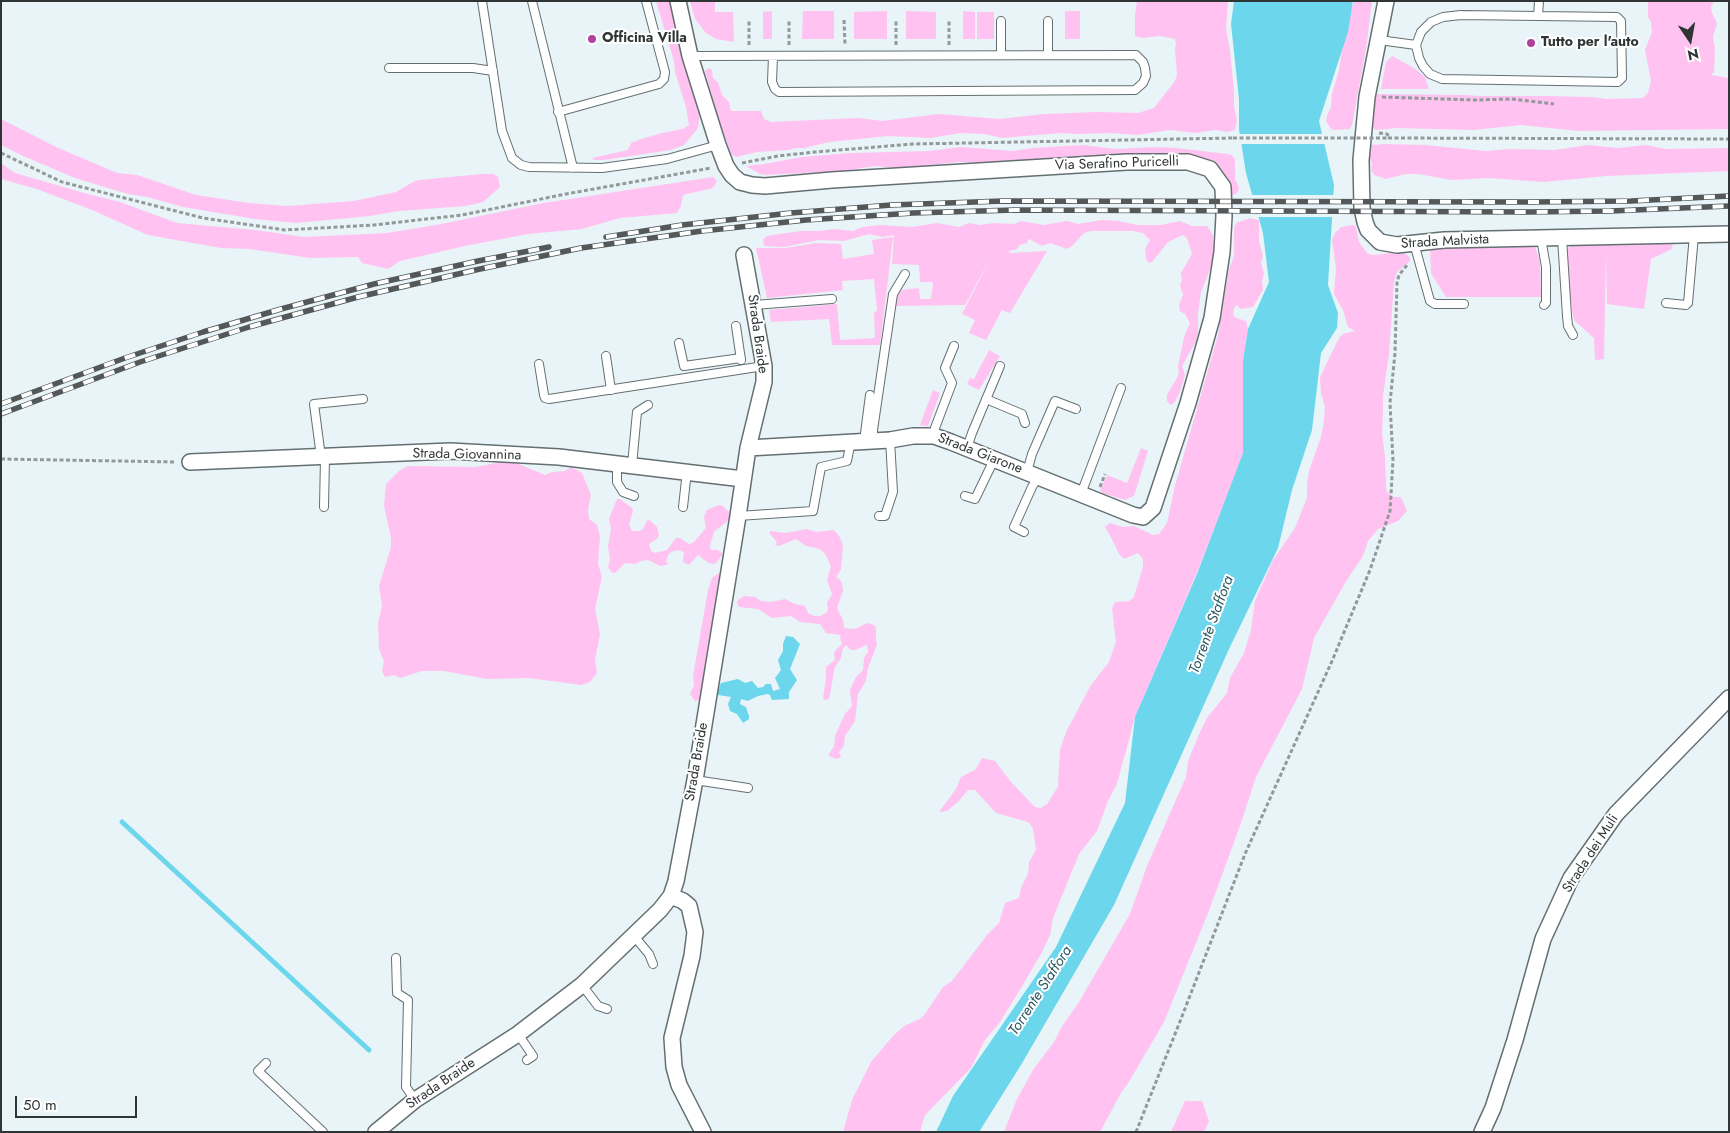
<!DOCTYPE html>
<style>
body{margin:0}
#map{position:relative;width:1730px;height:1133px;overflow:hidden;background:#e8f4f7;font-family:Jost,sans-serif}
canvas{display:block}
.frame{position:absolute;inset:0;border:2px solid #2f3435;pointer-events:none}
.north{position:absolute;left:1665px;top:15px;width:50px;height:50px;-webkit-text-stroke:4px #fff;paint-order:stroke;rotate:168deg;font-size:14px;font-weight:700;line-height:20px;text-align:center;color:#2f3435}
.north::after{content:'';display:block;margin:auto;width:18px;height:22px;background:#2f3435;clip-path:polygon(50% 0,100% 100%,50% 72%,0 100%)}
.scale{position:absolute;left:15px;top:1096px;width:122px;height:22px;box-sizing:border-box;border:2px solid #2f3435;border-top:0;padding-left:6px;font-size:15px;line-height:18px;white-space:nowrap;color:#2f3435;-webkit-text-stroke:4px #fff;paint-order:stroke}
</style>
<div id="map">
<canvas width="1730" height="1133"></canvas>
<div class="frame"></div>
<div class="north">N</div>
<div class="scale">50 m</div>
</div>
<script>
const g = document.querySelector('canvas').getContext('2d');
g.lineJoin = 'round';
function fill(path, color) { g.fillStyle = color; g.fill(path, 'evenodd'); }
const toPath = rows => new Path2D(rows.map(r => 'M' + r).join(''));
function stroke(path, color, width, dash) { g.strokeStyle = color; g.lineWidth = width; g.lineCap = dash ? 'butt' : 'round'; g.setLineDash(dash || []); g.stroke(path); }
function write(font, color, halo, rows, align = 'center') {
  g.font = font + ' Jost,sans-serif'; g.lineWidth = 4; g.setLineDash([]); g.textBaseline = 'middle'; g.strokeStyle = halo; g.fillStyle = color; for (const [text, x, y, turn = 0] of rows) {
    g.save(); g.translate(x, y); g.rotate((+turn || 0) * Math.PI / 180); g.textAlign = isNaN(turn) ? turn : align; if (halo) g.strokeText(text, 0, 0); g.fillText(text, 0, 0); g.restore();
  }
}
fill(toPath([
 [656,1,669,1,700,111,698,128,684,145,671,150,604,160,594,160,592,158,628,150,631,143,641,139,662,133,683,129,689,125,686,107,675,72,674,61],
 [690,1,715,1,715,12,733,12,734,42,716,39,706,33,695,19],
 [1137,1,1228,1,1226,29,1230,50,1234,91,1234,107,1237,120,1235,130,1227,132,1215,130,1195,133,1170,130,1137,135,1111,133,1078,134,1061,133,1002,138,984,134,960,133,931,138,888,136,829,142,805,148,796,148,789,150,757,152,736,157,731,154,725,137,722,133,705,71,709,68,712,70,713,78,718,82,722,95,729,102,731,111,761,111,764,119,771,122,859,118,882,121,939,114,999,119,1044,114,1098,112,1138,113,1154,108,1175,81,1177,74,1175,49,1176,44,1175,39,1160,36,1142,38,1135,36,1135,15],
 [1354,1,1372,1,1366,49,1352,125,1350,129,1335,130,1331,129,1326,121,1327,116,1331,107,1332,94,1339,70,1344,38],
 [1648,1,1714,1,1711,7,1712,13,1717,23,1713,37,1715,47,1714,72,1711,75,1729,78,1729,129,1578,131,1521,125,1474,130,1397,128,1376,130,1370,127,1371,112,1374,109,1373,102,1377,94,1465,95,1480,96,1545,96,1591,97,1606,99,1643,98,1648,93,1651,81,1646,55,1645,50,1652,32,1651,22,1648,17],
 [772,11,772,39,763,39,763,12],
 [803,11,834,11,834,39,802,39],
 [887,11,887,39,854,39,854,12],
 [906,11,936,12,936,39,906,39],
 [963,11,975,12,975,39,963,39],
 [1065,11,1080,11,1080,39,1065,39],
 [977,12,994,12,994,39,977,39],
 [1392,56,1414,68,1425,77,1429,89,1381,89,1386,62],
 [1,119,56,147,117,173,137,175,196,195,249,203,287,206,354,201,396,192,413,182,419,180,482,174,493,174,498,177,500,187,483,202,466,206,399,211,370,216,296,223,255,219,183,207,147,197,128,194,75,178,23,156,1,145],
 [1370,144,1376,145,1382,144,1425,145,1486,151,1509,149,1554,150,1589,145,1618,148,1646,145,1665,149,1729,148,1729,171,1606,176,1544,182,1488,178,1452,180,1418,174,1405,174,1386,179,1374,175,1371,170,1372,164,1367,153],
 [1083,145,1116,149,1155,147,1176,148,1228,154,1233,156,1235,160,1235,179,1239,187,1238,192,1234,195,1230,194,1226,180,1147,155,1032,159,999,163,957,162,942,164,896,168,874,166,844,171,765,175,760,174,746,166,764,164,802,157,851,153,929,151,961,147,1013,151,1033,148],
 [1,163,15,173,84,193,120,202,177,223,255,230,304,237,387,233,436,225,544,203,713,177,717,181,713,188,683,195,681,206,677,213,620,218,582,229,528,234,465,246,400,261,388,269,362,263,358,257,310,258,250,249,221,248,148,235,92,210,37,189,1,179],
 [1250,218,1259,220,1259,241,1263,256,1261,263,1264,273,1262,281,1263,290,1253,307,1240,309,1237,305,1234,308,1233,315,1236,318,1246,321,1248,329,1243,361,1244,452,1198,570,1135,717,1117,784,1108,801,1097,831,1079,854,1053,918,1050,935,1042,952,1024,983,1000,1022,985,1040,971,1068,925,1115,920,1132,843,1132,852,1100,871,1062,892,1037,904,1026,920,1019,925,1014,943,987,952,981,987,935,999,923,1005,903,1019,898,1021,888,1028,874,1029,862,1036,850,1033,828,1028,822,996,813,975,790,968,790,959,801,947,811,939,812,956,789,961,777,975,770,982,758,995,761,1011,782,1035,807,1041,808,1047,804,1058,787,1060,749,1067,730,1091,685,1109,662,1116,642,1112,608,1115,602,1129,601,1134,597,1143,567,1143,559,1138,553,1124,559,1119,554,1113,541,1105,527,1110,523,1123,527,1134,526,1153,535,1159,534,1167,523,1175,486,1218,335,1229,269,1234,256,1234,227,1237,222,1243,221],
 [1102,220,1118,221,1137,225,1161,225,1180,221,1192,226,1207,226,1213,235,1213,262,1201,292,1198,313,1198,333,1195,343,1182,366,1185,375,1181,389,1175,402,1171,405,1167,401,1167,395,1178,376,1179,371,1178,366,1184,337,1190,323,1185,314,1180,311,1179,305,1183,295,1180,285,1182,280,1181,273,1192,254,1187,238,1183,235,1168,242,1153,261,1149,263,1146,259,1145,249,1150,240,1143,233,1134,231,1091,231,1084,233,1072,246,1067,249,1050,243,1042,246,1034,242,1030,239,1028,240,1027,243,1020,245,1016,250,1012,250,1008,253,1047,251,1010,313,1002,310,986,340,969,333,975,320,962,314,993,253,965,305,895,306,897,296,902,290,919,288,920,299,931,299,933,284,932,282,920,282,919,265,892,264,894,235,883,237,869,234,844,241,819,240,784,247,764,246,763,240,767,236,800,231,820,231,834,229,853,231,863,227,880,225,912,227,937,223,959,227,969,223,980,225,994,223,1014,224,1021,221,1044,225,1067,221,1078,224],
 [1353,225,1356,227,1359,242,1368,254,1375,255,1398,252,1406,254,1410,258,1410,261,1397,272,1394,282,1389,354,1383,396,1383,413,1382,433,1385,457,1386,488,1387,492,1393,497,1401,497,1407,511,1398,521,1378,529,1368,541,1363,556,1345,583,1314,638,1302,689,1256,777,1240,826,1208,913,1164,1022,1130,1080,1121,1093,1100,1132,1004,1132,1017,1099,1033,1070,1054,1042,1061,1028,1079,1002,1130,914,1147,866,1186,777,1188,761,1200,732,1207,718,1227,693,1230,678,1244,653,1251,630,1255,601,1273,560,1295,528,1307,498,1307,483,1310,468,1321,437,1324,421,1325,407,1321,393,1320,377,1339,338,1343,334,1355,331,1348,327,1343,310,1334,294,1336,268,1332,240,1335,233,1341,227],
 [893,237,880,345,832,345,829,319,771,322,769,310,837,304,840,340,875,338,874,312,877,311,874,279,842,281,843,290,767,298,756,248,786,248,816,243,841,244,843,259,874,254,872,240],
 [1673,242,1672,249,1651,259,1644,309,1607,304,1606,252,1604,359,1595,360,1594,338,1575,321,1573,316,1567,275,1567,249,1573,244,1607,245],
 [1534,244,1540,261,1541,297,1446,297,1431,273,1430,246],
 [989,350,1000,356,979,390,967,384,970,378,974,379],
 [933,390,940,393,928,426,920,425],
 [1141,448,1148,451,1134,496,1125,500,1102,493,1102,492,1100,491,1107,475,1127,483],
 [501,462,514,462,545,475,552,472,565,471,571,467,582,473,591,495,588,510,589,519,597,525,600,536,598,564,602,577,595,609,600,635,595,659,597,673,590,682,581,685,529,678,487,679,444,671,422,671,400,678,394,675,385,677,382,671,384,661,379,649,378,623,382,606,379,586,391,547,391,538,384,506,386,484,399,471,408,466,476,467],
 [617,499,620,499,632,508,633,511,629,525,632,531,640,531,643,529,647,520,651,521,657,527,659,534,658,538,649,544,651,551,655,553,667,550,676,538,680,538,689,544,693,543,706,528,704,517,707,510,719,505,723,506,729,512,730,519,714,532,710,546,711,550,718,550,723,554,716,563,713,564,707,562,698,555,689,565,683,562,684,552,678,550,671,552,668,555,666,562,669,563,666,565,660,566,648,560,641,561,635,564,625,563,615,573,611,572,608,567,610,560,608,546,611,529,609,519],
 [807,529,816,532,834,530,839,536,843,545,841,569,836,577,841,581,842,584,843,591,837,608,843,620,844,628,855,629,867,623,874,625,876,628,876,638,877,645,868,668,866,681,858,694,855,721,845,736,844,746,839,752,841,757,836,759,829,756,830,752,834,747,835,736,845,714,852,706,850,690,856,677,863,670,864,658,868,652,867,645,855,650,851,650,846,645,843,648,841,658,835,667,829,699,825,700,823,698,826,678,826,667,835,660,834,652,842,644,840,637,841,635,826,633,820,624,800,622,791,616,772,618,758,609,739,607,737,603,738,600,744,596,755,597,761,601,771,602,785,599,795,604,805,606,808,613,814,616,820,616,826,613,828,610,827,603,832,594,827,580,831,566,825,554,820,549,806,546,796,539,779,546,775,545,777,542,770,534,770,531,785,533],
 [719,573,721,575,703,694,700,700,695,701,690,694,694,685,693,676,708,590,712,578],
 [1185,1101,1202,1101,1209,1121,1204,1132,1171,1132]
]), '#ffc2f1');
fill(toPath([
 [1234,1,1353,1,1348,32,1319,121,1334,185,1328,285,1338,313,1337,328,1321,353,1312,430,1292,490,1278,548,1229,649,1114,905,1021,1065,979,1132,936,1132,953,1096,1056,947,1125,803,1135,717,1197,574,1243,453,1243,361,1248,329,1269,282,1263,233,1246,173,1239,129,1239,99,1231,24],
 [786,636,793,637,800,644,790,669,797,680,789,692,789,699,772,700,770,695,768,694,758,696,748,701,741,699,740,704,746,707,749,716,749,719,743,723,737,714,730,711,728,704,731,697,718,695,717,693,720,685,721,683,738,679,745,683,752,681,758,688,763,687,766,684,771,684,773,691,780,689,775,678,781,670,778,660,783,651,783,644]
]), '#6cd6ed');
fill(toPath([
 [1238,134,1324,134,1326,144,1239,144],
 [1250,195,1336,195,1335,217,1256,217]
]), '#e8f4f7');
stroke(toPath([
 [122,822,369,1050]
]), '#6cd6ed', 5);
const service = toPath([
 [482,1,502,131,512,158,521,165,529,167,602,168,667,159,718,145],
 [532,1,573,168],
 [1461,15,1617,17,1621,21,1622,78,1618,82,1442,79,1430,74,1423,66,1419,58,1416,45,1421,32,1431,22,1443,17,1461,15],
 [1538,16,1539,1],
 [1379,40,1416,45],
 [1001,55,1001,21],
 [1048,55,1048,21],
 [690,56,1136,55,1143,62,1145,68,1146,76,1143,83,1135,90,779,92,775,89,772,82,773,56],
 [389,68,473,68,493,71],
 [558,112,659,84,664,79,665,72,646,1],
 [1541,238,1546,267,1546,303,1544,305],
 [1562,238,1567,316,1568,326,1573,335],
 [1414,243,1430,301,1435,304,1464,304],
 [1666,303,1686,305,1688,303,1694,235],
 [754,305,832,299],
 [736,326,741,360],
 [679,343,684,366,741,358],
 [606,356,611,390],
 [539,364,544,395,545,398,549,399,764,366],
 [986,399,1022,414,1025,423],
 [934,436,935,428,952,383,945,368,954,346],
 [864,441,870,395],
 [873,441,873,430,893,294,905,274],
 [967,448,972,433,1000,366],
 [321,457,314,404,363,399],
 [617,463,617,482,623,492,634,496],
 [632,465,637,412,648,405],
 [1027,472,1032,454,1055,401,1076,409],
 [1081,494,1121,388],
 [965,496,975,499,991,466,996,460],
 [324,507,325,457],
 [683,507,687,471],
 [738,516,813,511,821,467,847,461,850,446,853,442],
 [879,516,885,516,893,492,890,440],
 [1024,532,1014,527,1032,487,1038,477],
 [695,780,748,788],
 [634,936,649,954,653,964],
 [396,958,397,993,408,1000,406,1087,415,1100],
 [582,985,598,1006,607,1009],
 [518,1034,533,1056,527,1060],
 [266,1063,258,1071,323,1132]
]);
const minor = toPath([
 [678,1,690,56,718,145,726,166,732,175,740,182,752,185,765,186,832,180,1127,162,1188,162,1210,169,1223,187,1224,216,1222,252,1212,318,1188,403,1153,508,1143,517,1133,515,951,442,934,436,913,436,890,440,748,448],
 [1386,1,1367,97,1361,160,1362,208,1365,222,1368,230,1380,242,1397,245,1444,240,1729,234],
 [190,462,450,451,559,457,743,479],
 [671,896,683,901,689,906,695,932,692,956,672,1038,674,1067,679,1085,703,1132],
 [376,1132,415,1100,518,1034,582,985,660,910,671,896,676,881,695,780,738,516,748,448,764,382,764,366,744,255],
 [1482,1132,1493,1108,1515,1040,1543,939,1571,878,1616,814,1729,698]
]);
stroke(service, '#646f71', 10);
stroke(minor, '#646f71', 18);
stroke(toPath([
 [844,20,845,45],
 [749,45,749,20],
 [789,45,789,20],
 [896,45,896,20],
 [949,45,949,21],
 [1382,97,1475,100,1511,99,1554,104],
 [1379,133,1387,134,1390,138],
 [1388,138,1729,139],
 [1,153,62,182,203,218,285,230,374,225,462,215,566,194,711,168],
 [742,163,778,156,815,152,913,144,1233,138],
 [1,459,176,462],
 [1100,487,1105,474],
 [1136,1132,1179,1024,1245,854,1332,661,1370,570,1390,511,1393,460,1390,403,1395,353,1397,283,1399,275,1408,264]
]), '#91999b', 3, [4, 2.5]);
stroke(service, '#fff', 8);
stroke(minor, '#fff', 15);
const rail = toPath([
 [606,237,682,225,791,213,891,205,1003,201,1532,202,1631,201,1729,196],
 [1,404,125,358,203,332,281,309,374,284,478,261,549,247],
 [1,414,140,362,249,327,358,297,480,269,581,248,702,231,806,220,913,213,1015,210,1528,212,1611,211,1729,206]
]);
stroke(rail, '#53595a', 5.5);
stroke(rail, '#fff', 4, [11]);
stroke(toPath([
 [1233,138,1388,138]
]), '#91999b', 3, [4, 2.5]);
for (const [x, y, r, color] of [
 [592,39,5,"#b0419e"],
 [1531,43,5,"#b0419e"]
]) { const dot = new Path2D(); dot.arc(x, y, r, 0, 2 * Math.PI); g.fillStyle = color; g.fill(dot); stroke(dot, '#fff', 2); }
write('bold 14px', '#2f3435', '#fff', [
 ["Officina Villa",602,39],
 ["Tutto per l'auto",1541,43]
], 'left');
write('14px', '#2f3435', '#fff', [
 ["Via Serafino Puricelli",1117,164,-2],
 ["Strada Malvista",1445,242,-3],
 ["Strada Braide",757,334,82],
 ["Strada Giarone",980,454,21],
 ["Strada Giovannina",467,455,1],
 ["Strada Braide",697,762,-80],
 ["Strada dei Muli",1591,854,-57],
 ["Strada Braide",441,1084,-34]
]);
write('italic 15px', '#2b5a64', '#fff', [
 ["Torrente Staffora",1212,625,-70],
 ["Torrente Staffora",1041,991,-57]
]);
</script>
